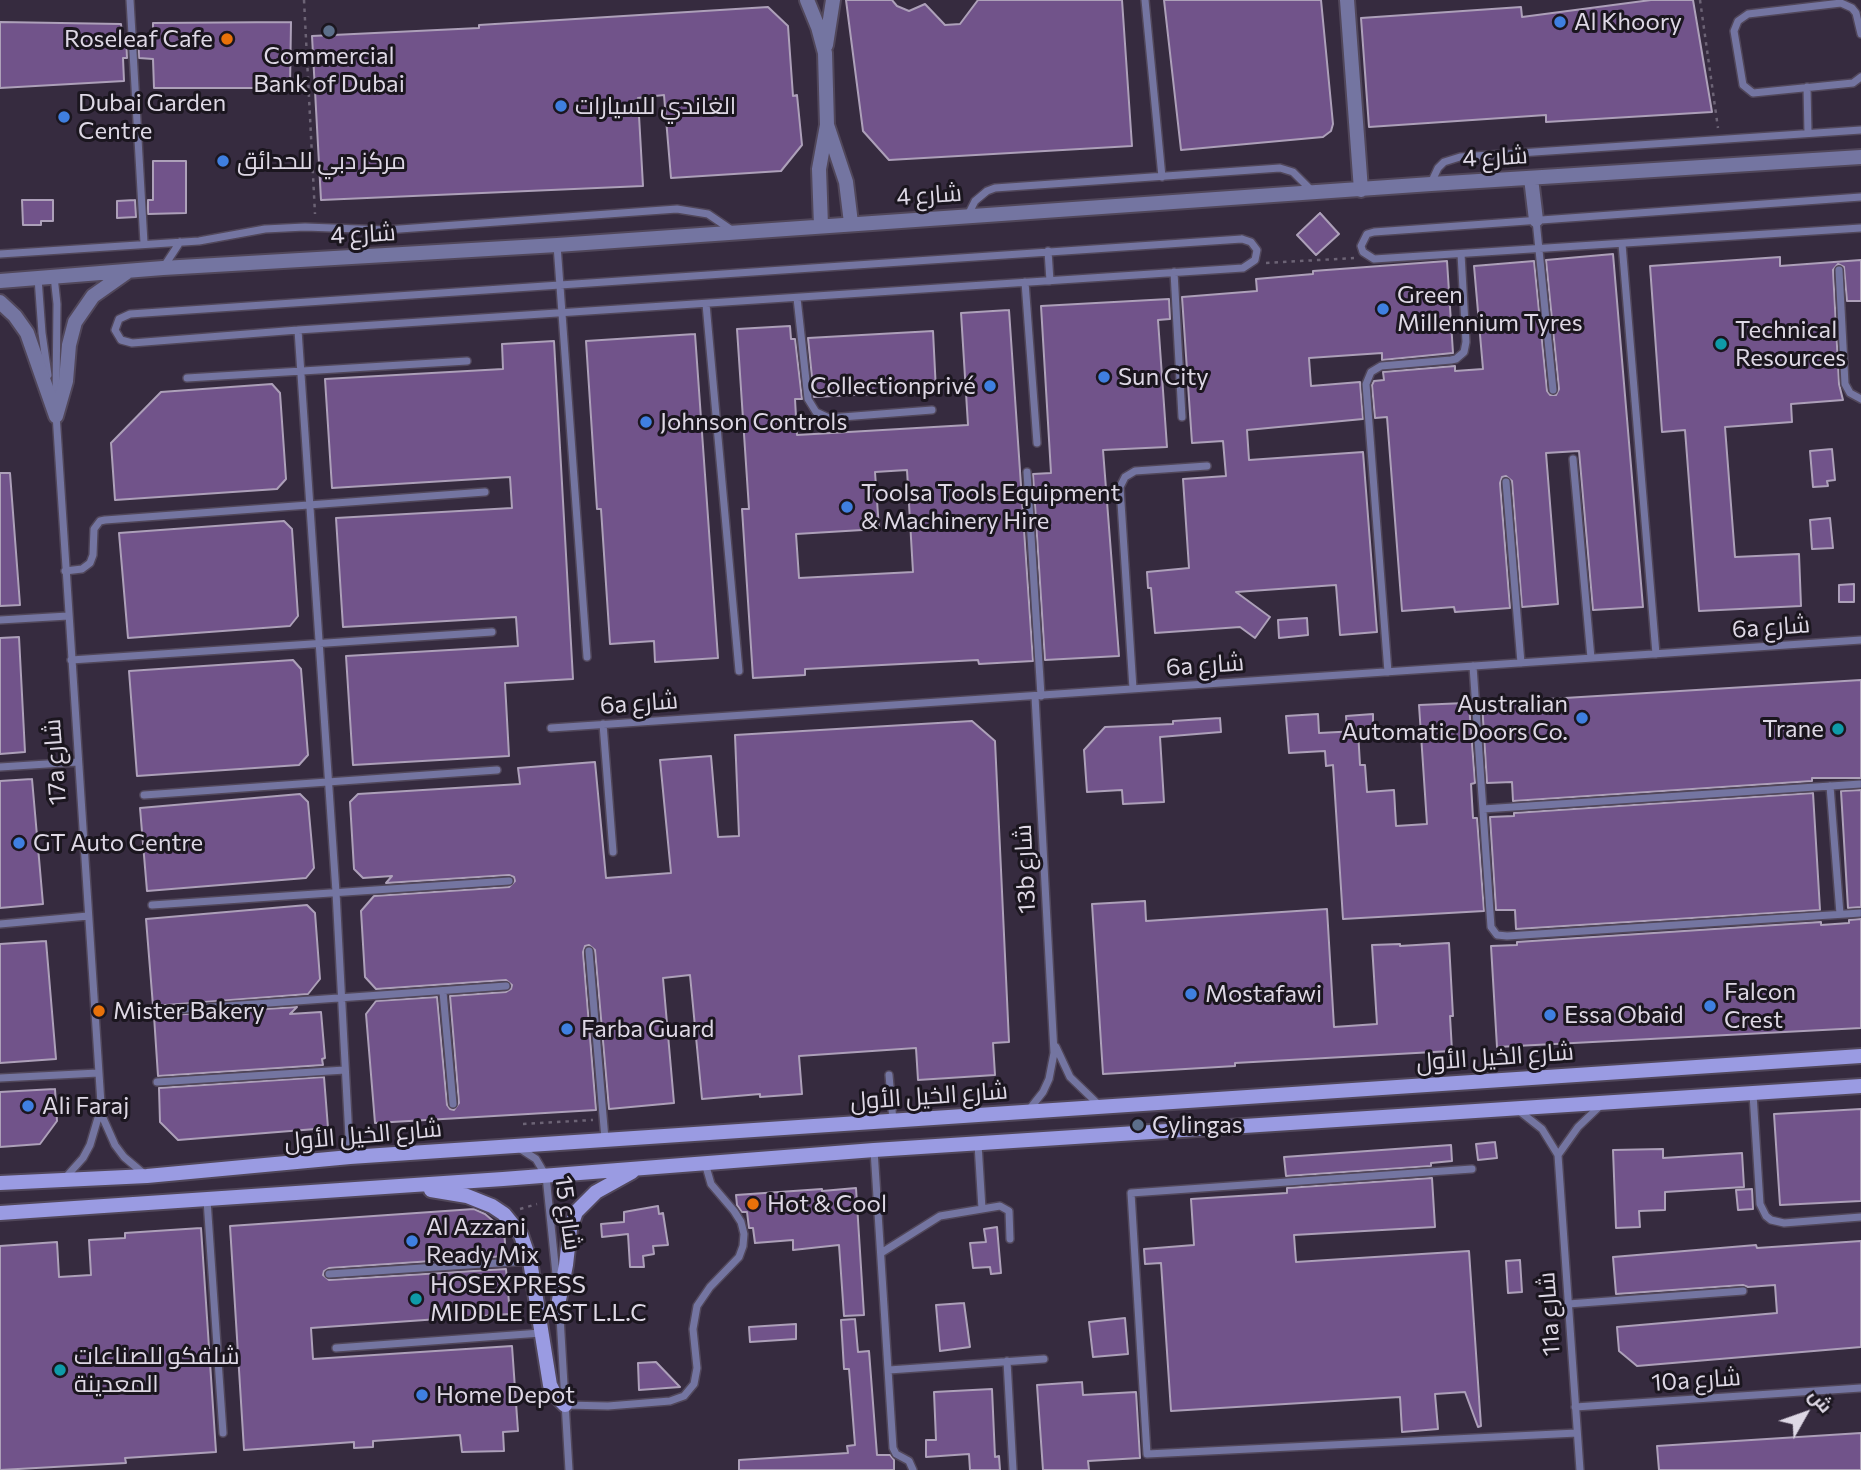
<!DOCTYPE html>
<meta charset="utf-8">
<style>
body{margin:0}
#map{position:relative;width:1861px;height:1470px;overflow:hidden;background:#362b3f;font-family:Commissioner,Cairo,sans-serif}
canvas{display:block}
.north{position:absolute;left:1770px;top:1379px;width:70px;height:70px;-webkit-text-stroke:5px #1b161f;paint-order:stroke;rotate:50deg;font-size:19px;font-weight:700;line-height:28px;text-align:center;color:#ded8e5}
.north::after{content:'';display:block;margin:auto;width:24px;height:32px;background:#ded8e5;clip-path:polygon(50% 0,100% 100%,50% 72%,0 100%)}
</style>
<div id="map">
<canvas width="1861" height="1470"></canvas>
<div class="north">ش</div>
</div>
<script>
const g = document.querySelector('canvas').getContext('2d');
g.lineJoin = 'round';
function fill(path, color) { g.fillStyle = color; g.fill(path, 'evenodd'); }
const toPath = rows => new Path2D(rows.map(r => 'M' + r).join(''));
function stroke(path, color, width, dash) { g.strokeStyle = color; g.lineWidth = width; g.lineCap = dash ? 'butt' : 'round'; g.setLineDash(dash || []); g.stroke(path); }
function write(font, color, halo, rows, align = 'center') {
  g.font = font + ' Commissioner,Cairo,sans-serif'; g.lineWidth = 6; g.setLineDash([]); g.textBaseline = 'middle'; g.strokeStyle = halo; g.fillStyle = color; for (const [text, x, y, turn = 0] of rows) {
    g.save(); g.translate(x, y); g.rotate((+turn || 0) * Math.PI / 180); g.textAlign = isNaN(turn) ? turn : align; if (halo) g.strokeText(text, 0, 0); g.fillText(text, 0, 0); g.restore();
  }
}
const building = toPath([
 [846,0,892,0,897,6,909,11,925,4,945,25,960,24,978,0,1122,0,1132,146,889,160,863,131,846,0],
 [1164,0,1321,0,1333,124,1331,131,1323,137,1181,150,1164,0],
 [1651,0,1693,0,1712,112,1546,122,1546,115,1369,127,1361,18,1521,7,1522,17,1651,0],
 [768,7,788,26,793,96,797,95,802,145,781,171,671,178,664,95,638,98,643,186,321,200,312,36,479,28,479,25,768,7],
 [0,22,121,24,122,35,126,35,127,58,123,58,124,81,0,88,0,22],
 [291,22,290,88,154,88,153,59,139,58,138,35,153,35,153,23,291,22],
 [153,161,186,161,186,213,148,214,148,200,153,200,153,161],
 [22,200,53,200,53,221,41,221,41,225,23,225,22,200],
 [135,200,136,217,117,218,117,201,135,200],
 [1320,213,1339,234,1316,255,1297,235,1320,213],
 [1613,254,1643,607,1593,610,1579,451,1546,453,1558,604,1522,607,1512,481,1506,476,1502,477,1500,483,1510,608,1455,612,1454,607,1402,611,1387,417,1375,418,1372,385,1374,381,1384,380,1383,372,1455,366,1455,371,1483,369,1474,266,1534,261,1547,391,1550,395,1556,395,1559,389,1546,260,1613,254],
 [1780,257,1780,266,1861,260,1861,301,1847,301,1844,267,1838,264,1833,270,1839,384,1843,400,1791,404,1792,422,1725,427,1735,557,1799,554,1801,606,1699,611,1685,430,1662,432,1650,266,1780,257],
 [1447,261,1453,353,1382,360,1382,353,1309,358,1311,386,1360,382,1363,419,1247,430,1249,460,1363,452,1377,632,1340,635,1336,585,1236,592,1270,617,1255,638,1240,627,1155,633,1151,588,1148,588,1147,572,1189,568,1183,479,1226,476,1223,441,1192,443,1182,297,1257,291,1256,279,1313,274,1313,271,1447,261],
 [1169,299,1170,319,1158,320,1167,447,1103,450,1119,656,1045,660,1033,474,1051,473,1041,306,1169,299],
 [1009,310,1033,661,979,664,978,660,805,669,805,675,753,678,742,509,749,509,737,329,790,326,791,339,795,339,802,399,795,399,797,435,968,425,961,313,1009,310],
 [907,470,913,572,799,578,796,534,879,529,875,472,907,470],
 [933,331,936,391,814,397,808,338,933,331],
 [695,334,718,658,655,662,654,641,610,644,601,509,597,509,586,341,695,334],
 [554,341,573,679,505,683,509,756,353,765,346,656,518,646,516,617,343,627,336,518,512,508,510,477,332,488,325,379,503,369,502,344,554,341],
 [272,384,280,393,286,479,277,489,115,500,111,443,161,392,272,384],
 [1832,449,1835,480,1827,481,1828,486,1813,487,1810,451,1832,449],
 [0,473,10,473,20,605,0,606,0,473],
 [1830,518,1833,548,1812,549,1810,520,1830,518],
 [284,521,292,529,298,616,290,626,128,638,119,533,284,521],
 [1854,584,1854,602,1839,602,1839,585,1854,584],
 [1307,618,1308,635,1279,638,1278,620,1307,618],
 [19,637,25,752,0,754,0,638,19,637],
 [293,660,301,669,308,755,299,765,137,776,129,671,293,660],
 [1861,680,1861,778,1812,778,1812,781,1513,801,1512,782,1487,783,1482,703,1861,680],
 [1465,703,1469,704,1475,783,1471,784,1473,818,1477,818,1484,911,1343,919,1333,765,1326,766,1325,751,1289,753,1286,716,1318,714,1319,733,1358,731,1360,765,1365,765,1367,792,1394,790,1396,826,1427,824,1419,705,1465,703],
 [1373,714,1373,730,1347,731,1346,716,1373,714],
 [1220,718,1221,732,1160,737,1164,802,1123,804,1122,790,1087,792,1084,750,1105,727,1173,724,1173,721,1220,718],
 [972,721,995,741,1009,1042,993,1043,995,1075,918,1080,916,1048,799,1056,802,1094,760,1097,760,1094,702,1099,690,975,663,978,674,1103,609,1109,595,950,589,945,585,946,583,952,596,1110,375,1123,366,1014,376,1001,437,997,447,1105,450,1109,454,1110,459,1103,450,996,506,992,511,989,512,985,506,980,376,989,365,977,361,911,374,896,509,887,515,881,514,877,509,875,386,883,392,876,363,878,354,869,350,802,358,794,520,784,518,768,595,762,606,878,671,873,660,760,711,756,718,837,739,836,735,735,972,721],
 [32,779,43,904,0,908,0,781,32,779],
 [1861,790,1861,907,1848,908,1841,791,1861,790],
 [1813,793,1820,910,1516,929,1515,910,1496,910,1490,817,1514,816,1514,813,1813,793],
 [300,794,308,802,314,868,306,878,147,891,140,808,300,794],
 [1145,901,1146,921,1327,909,1334,1027,1377,1024,1372,945,1400,944,1400,946,1449,943,1453,1016,1450,1016,1452,1051,1235,1063,1235,1066,1103,1074,1092,904,1145,901],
 [307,905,315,913,320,979,308,994,153,1006,146,919,307,905],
 [1861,919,1861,1028,1497,1047,1491,946,1517,945,1517,942,1821,922,1821,925,1849,923,1849,920,1861,919],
 [46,941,56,1059,0,1063,0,944,46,941],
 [297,1007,290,1014,321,1012,325,1058,322,1059,323,1065,158,1076,154,1016,297,1007],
 [324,1077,328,1128,178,1140,160,1122,159,1088,324,1077],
 [55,1089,57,1121,40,1144,0,1147,0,1092,55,1089],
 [1861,1109,1861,1201,1780,1205,1774,1114,1861,1109],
 [1495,1142,1497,1158,1478,1160,1476,1144,1495,1142],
 [1451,1145,1452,1161,1431,1163,1431,1166,1286,1176,1284,1157,1451,1145],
 [1663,1149,1663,1158,1742,1153,1744,1187,1665,1192,1665,1210,1639,1211,1640,1227,1616,1228,1613,1150,1663,1149],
 [1432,1178,1435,1227,1294,1235,1296,1262,1469,1251,1481,1426,1478,1427,1465,1392,1435,1394,1438,1429,1402,1432,1400,1397,1171,1411,1161,1263,1145,1264,1144,1249,1194,1245,1191,1199,1287,1193,1287,1188,1432,1178],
 [856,1188,864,1315,844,1316,839,1245,793,1250,793,1240,755,1243,753,1228,749,1228,747,1212,742,1212,737,1205,736,1195,822,1189,822,1191,856,1188],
 [1752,1189,1753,1209,1738,1210,1736,1190,1752,1189],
 [658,1206,659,1214,663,1213,668,1245,653,1246,654,1254,643,1256,644,1267,630,1267,628,1234,602,1237,601,1224,624,1222,624,1212,658,1206],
 [474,1209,485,1214,504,1230,506,1256,329,1268,324,1271,323,1275,329,1280,506,1269,510,1314,311,1328,313,1359,512,1346,518,1431,503,1432,504,1451,462,1452,460,1435,373,1441,373,1447,354,1448,354,1442,244,1450,230,1226,474,1209],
 [997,1227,1001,1273,991,1274,990,1267,973,1268,970,1243,986,1242,984,1229,997,1227],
 [201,1228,216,1452,125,1458,126,1463,0,1470,0,1246,57,1242,59,1277,91,1275,89,1240,125,1238,125,1233,201,1228],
 [1861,1241,1861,1347,1637,1366,1619,1351,1617,1327,1777,1313,1775,1285,1748,1287,1743,1285,1616,1294,1613,1257,1756,1245,1757,1248,1861,1241],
 [1520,1260,1522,1292,1508,1293,1506,1261,1520,1260],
 [964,1303,970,1347,940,1351,936,1305,964,1303],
 [1125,1318,1128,1354,1093,1357,1089,1322,1125,1318],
 [855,1319,858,1352,869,1351,877,1455,890,1455,894,1460,894,1470,739,1470,739,1460,848,1453,847,1446,855,1445,849,1369,844,1369,841,1320,855,1319],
 [796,1324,796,1339,750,1342,749,1327,796,1324],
 [656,1362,680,1387,639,1390,638,1363,656,1362],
 [1082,1382,1083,1395,1136,1392,1140,1458,1088,1461,1089,1470,1043,1470,1037,1385,1082,1382],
 [992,1389,995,1457,999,1456,1000,1470,970,1470,969,1454,926,1457,926,1440,936,1440,934,1392,992,1389],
 [1861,1433,1861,1470,1659,1470,1657,1446,1861,1433]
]);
fill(building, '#71538a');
stroke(building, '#ada0b9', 2);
const service = toPath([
 [130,0,144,243],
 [1145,0,1162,177],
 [1861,34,1856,13,1852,8,1841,3,1748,14,1738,21,1734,31,1743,85,1753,93,1853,83,1861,77],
 [1807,87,1808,133],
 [1431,183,1438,168,1444,162,1460,157,1861,130],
 [1861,197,1374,232,1367,234,1361,246,1363,252,1374,259,1861,228],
 [968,215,975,201,987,191,995,188,1280,168,1293,172,1312,191],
 [1536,220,1553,390],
 [1242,239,1251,242,1257,250,1255,260,1243,268,298,330,132,343,121,340,115,330,119,319,130,314,1242,239],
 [1622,244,1656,654],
 [557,245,587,657],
 [1048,251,1050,281],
 [0,254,199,241,265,229,305,227,386,230,677,209,708,214,733,231],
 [163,268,180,242],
 [1839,270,1845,384,1850,393,1861,399],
 [1174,272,1182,417],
 [54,276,57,304,56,395],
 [38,278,42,333,48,375],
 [1025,282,1037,443],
 [797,298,808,399,816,412,829,418,932,410],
 [706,304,739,671],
 [298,330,336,892,350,1157],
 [187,378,467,361],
 [56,414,101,1104,103,1118,115,1145,124,1157,143,1173],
 [1573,459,1591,658],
 [1027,472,1041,696],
 [1506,482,1521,663],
 [65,571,82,569,90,563,93,555,94,529,100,521,105,520,485,492],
 [0,620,68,616],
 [71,660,492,632],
 [1473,666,1491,927,1497,935,1507,936,1861,913],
 [1388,672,1366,384,1371,372,1381,366,1451,360,1456,359,1464,352,1466,342,1461,254],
 [1133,689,1120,487,1125,477,1135,471,1207,466],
 [603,724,613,852],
 [551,728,1861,640],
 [0,767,78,762],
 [1830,786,1840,914],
 [144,795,497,770],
 [1483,809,1861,784],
 [152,905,509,881],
 [0,924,88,916],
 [589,951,605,1139],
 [443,992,453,1104],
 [157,1011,506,986],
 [1056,1047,1070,1077,1098,1104],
 [889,1075,893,1121],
 [0,1078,98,1073],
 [157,1082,345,1070],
 [1753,1094,1760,1204,1766,1216,1771,1220,1784,1223,1861,1217],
 [1518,1110,1542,1129,1558,1155,1580,1470],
 [1028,1111,1043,1092,1049,1079,1054,1053,1035,696],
 [978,1144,982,1209],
 [519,1148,536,1159,546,1176,557,1284],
 [874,1150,893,1448,896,1454,909,1461,913,1470],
 [1558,1155,1578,1127,1601,1105],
 [1472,1169,1131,1193,1147,1454,1577,1433],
 [66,1177,83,1158,90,1145,100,1111],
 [207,1200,223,1433],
 [881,1253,940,1216,1000,1206,1009,1211,1010,1239],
 [329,1274,530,1261],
 [559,1300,569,1470],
 [1568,1304,1743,1291],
 [336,1348,541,1333],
 [1007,1361,1013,1470],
 [889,1370,1044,1359],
 [565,1405,608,1406,670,1401,684,1396,694,1384,697,1368,693,1329,697,1306,710,1287,739,1257,743,1246,744,1234,741,1222,734,1211,711,1184,705,1163],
 [1575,1407,1861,1388]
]);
const minor = toPath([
 [807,0,818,27,825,53,827,125,819,169,821,226],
 [1347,0,1361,190],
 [826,45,833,0],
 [827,125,846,182,851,223],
 [1531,178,1536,220],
 [0,281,163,268,557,245,1431,184,1861,157],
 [0,302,15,316,27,333,56,416],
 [56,416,66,381,69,345,75,322,93,296,127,272]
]);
const secondary = toPath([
 [0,1183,147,1176,350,1157,1861,1056],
 [431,1190,467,1196,492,1206,504,1214,521,1235,530,1261,550,1385,555,1395,565,1405],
 [0,1213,503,1179,874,1150,1861,1086],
 [559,1300,566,1265,570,1229,576,1212,596,1192,632,1172]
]);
stroke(service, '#51475a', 10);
stroke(minor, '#51475a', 18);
stroke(secondary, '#51475a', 18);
stroke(toPath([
 [304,0,315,214],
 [1700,0,1718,128],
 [1266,263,1354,258],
 [523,1124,593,1120],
 [520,1209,537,1204]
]), '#6c6375', 2.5, [3.5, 5]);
stroke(service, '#7475a1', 7);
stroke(minor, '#7475a1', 14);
stroke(secondary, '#9a9be2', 14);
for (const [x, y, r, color] of [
 [1560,22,7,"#3f7fe0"],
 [329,31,7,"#5c6f8a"],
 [227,39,7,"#e8710a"],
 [561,106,7,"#3f7fe0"],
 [64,117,7,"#3f7fe0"],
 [223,161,7,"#3f7fe0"],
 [1383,309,7,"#3f7fe0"],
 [1721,344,7,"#0f9aa8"],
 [1104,377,7,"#3f7fe0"],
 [990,386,7,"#3f7fe0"],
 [646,422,7,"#3f7fe0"],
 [847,507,7,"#3f7fe0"],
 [1582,718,7,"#3f7fe0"],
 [1838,729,7,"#0f9aa8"],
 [19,843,7,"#3f7fe0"],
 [1191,994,7,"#3f7fe0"],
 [1710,1006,7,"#3f7fe0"],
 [99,1011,7,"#e8710a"],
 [1550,1015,7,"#3f7fe0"],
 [567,1029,7,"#3f7fe0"],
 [28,1106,7,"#3f7fe0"],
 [1138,1125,7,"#5c6f8a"],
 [753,1204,7,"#e8710a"],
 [412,1241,7,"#3f7fe0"],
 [416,1299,7,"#0f9aa8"],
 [60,1370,7,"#0f9aa8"],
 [422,1395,7,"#3f7fe0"]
]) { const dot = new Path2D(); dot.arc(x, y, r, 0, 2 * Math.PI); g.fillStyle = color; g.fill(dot); stroke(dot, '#1b161f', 2.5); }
write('24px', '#ded8e5', '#1b161f', [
 ["Al Khoory",1574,22],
 ["Roseleaf Cafe",213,39,"right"],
 ["Commercial",329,56,"center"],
 ["Bank of Dubai",329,84,"center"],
 ["Dubai Garden",78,103],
 ["Centre",78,131],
 ["الغاندي للسيارات",575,106],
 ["مركز دبي للحدائق",237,161],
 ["Green",1397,295],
 ["Millennium Tyres",1397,323],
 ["Technical",1735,330],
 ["Resources",1735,358],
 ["Sun City",1118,377],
 ["Collectionprivé",976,386,"right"],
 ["Johnson Controls",660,422],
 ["Toolsa Tools Equipment",861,493],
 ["& Machinery Hire",861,521],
 ["Australian",1568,704,"right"],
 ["Automatic Doors Co.",1568,732,"right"],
 ["Trane",1824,729,"right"],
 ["GT Auto Centre",33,843],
 ["Falcon",1724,992],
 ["Crest",1724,1020],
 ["Mostafawi",1205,994],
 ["Mister Bakery",113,1011],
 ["Essa Obaid",1564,1015],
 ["Farba Guard",581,1029],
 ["Ali Faraj",42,1106],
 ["Cylingas",1152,1125],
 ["Hot & Cool",767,1204],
 ["Al Azzani",426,1227],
 ["Ready Mix",426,1255],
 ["HOSEXPRESS",430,1285],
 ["MIDDLE EAST L.L.C",430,1313],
 ["شلفكو للصناعات",74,1356],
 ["المعدينة",74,1384],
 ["Home Depot",436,1395]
], 'left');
write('24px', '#ded8e5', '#1b161f', [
 ["شارع 4",1495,157,-3],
 ["شارع 4",929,195,-4],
 ["شارع 4",363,234,-3],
 ["6a شارع",1771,627,-4],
 ["6a شارع",1205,665,-4],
 ["6a شارع",639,703,-4],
 ["17a شارع",55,762,-94],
 ["13b شارع",1025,869,-93],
 ["شارع الخيل الأول",1495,1057,-4],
 ["شارع الخيل الأول",929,1096,-4],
 ["شارع الخيل الأول",363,1135,-5],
 ["شارع 15",568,1213,82],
 ["11a شارع",1549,1314,-94],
 ["10a شارع",1696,1380,-4]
]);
</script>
